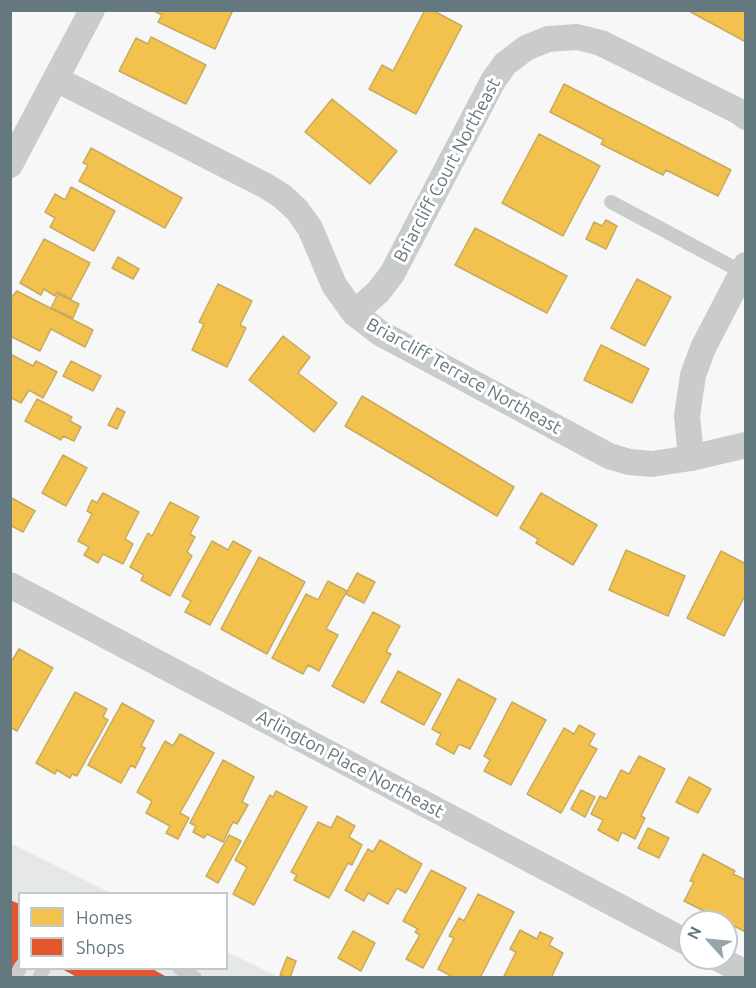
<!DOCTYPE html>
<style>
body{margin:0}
#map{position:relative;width:756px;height:988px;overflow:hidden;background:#f7f7f7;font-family:Ubuntu,sans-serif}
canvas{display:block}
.frame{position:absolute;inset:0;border:12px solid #647880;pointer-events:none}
.legend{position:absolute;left:18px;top:892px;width:210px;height:78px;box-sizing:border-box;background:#fff;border:2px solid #c1c9cc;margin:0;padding:8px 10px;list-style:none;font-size:18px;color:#647880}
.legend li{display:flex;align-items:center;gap:12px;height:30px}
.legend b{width:30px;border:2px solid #c1c9cc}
.north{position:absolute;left:678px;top:910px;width:60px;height:60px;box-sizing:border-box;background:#fff;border:2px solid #c1c9cc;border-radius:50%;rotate:297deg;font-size:16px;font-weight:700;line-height:24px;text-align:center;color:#647880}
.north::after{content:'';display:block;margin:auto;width:21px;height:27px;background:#97a4aa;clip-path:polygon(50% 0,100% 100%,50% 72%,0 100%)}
</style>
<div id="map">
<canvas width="756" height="988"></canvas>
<div class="frame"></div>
<ul class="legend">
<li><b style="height:16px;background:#f2c14e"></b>Homes</li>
<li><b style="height:16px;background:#e4572e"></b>Shops</li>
</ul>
<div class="north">N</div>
</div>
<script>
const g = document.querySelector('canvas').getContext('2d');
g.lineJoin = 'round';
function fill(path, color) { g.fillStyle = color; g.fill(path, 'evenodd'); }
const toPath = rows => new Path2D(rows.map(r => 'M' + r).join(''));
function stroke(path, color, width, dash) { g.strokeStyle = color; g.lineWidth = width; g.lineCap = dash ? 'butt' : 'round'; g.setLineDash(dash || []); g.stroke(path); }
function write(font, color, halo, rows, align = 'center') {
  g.font = font + ' Ubuntu,sans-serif'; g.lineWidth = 6; g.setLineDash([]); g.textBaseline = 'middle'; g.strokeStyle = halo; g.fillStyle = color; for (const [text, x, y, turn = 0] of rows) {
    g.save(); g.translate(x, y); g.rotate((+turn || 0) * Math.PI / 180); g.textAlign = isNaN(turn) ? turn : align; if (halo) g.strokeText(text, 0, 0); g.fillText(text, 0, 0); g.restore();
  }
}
fill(toPath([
 [10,843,111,893,20,894,20,968,226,968,227,952,279,977,11,977]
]), '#e6e8e7');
const homes = toPath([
 [152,10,233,10,215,49,158,22,162,15,152,10],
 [425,10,432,10,462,26,416,114,369,89,382,65,393,71,425,10],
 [687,10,746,10,746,42,687,10],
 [151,37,206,65,186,104,119,71,136,38,148,44,151,37],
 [564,84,731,170,718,196,666,170,663,175,601,144,604,140,550,112,564,84],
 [332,99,397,151,370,184,305,132,332,99],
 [539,134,600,166,563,236,502,203,539,134],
 [91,148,182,198,165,228,79,181,88,165,83,163,91,148],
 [71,187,115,211,94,251,50,227,55,218,45,212,55,194,65,200,71,187],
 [606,220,617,226,606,249,586,239,594,222,602,226,606,220],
 [475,228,567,276,547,313,455,265,475,228],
 [44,239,90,263,71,299,57,292,55,296,44,289,41,295,20,283,44,239],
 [118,257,139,269,133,279,112,268,118,257],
 [637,279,671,297,645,346,611,328,637,279],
 [218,284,252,301,240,325,246,328,227,367,192,350,204,324,199,322,218,284],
 [17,291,93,330,85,347,51,329,40,351,10,336,10,299,17,291],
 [58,294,79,304,73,318,51,308,58,294],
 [283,336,310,357,298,373,337,403,314,432,249,380,283,336],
 [601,345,649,369,632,403,584,380,601,345],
 [10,354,33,366,36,361,57,372,43,398,29,390,21,403,10,397,10,354],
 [71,361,101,376,93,391,63,376,71,361],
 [362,396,514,487,497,516,345,426,362,396],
 [37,399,72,417,70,421,81,427,74,441,63,436,61,440,25,421,37,399],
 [117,408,125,412,117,429,108,425,117,408],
 [63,455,87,468,66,506,42,493,63,455],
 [103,493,139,512,125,539,133,544,123,564,103,554,98,563,84,555,89,547,78,541,92,514,87,511,92,500,97,503,103,493],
 [541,493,597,525,573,565,536,543,538,539,520,528,541,493],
 [10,497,35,511,23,532,10,525,10,497],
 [170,502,199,517,190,534,195,537,187,552,192,556,170,596,141,580,144,575,130,567,148,533,152,536,170,502],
 [212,541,228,550,233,541,251,551,210,625,185,612,191,601,182,596,212,541],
 [626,550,685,576,668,616,609,590,626,550],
 [721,551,746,564,746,594,724,636,687,618,721,551],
 [259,557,305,582,267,654,221,629,259,557],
 [357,573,375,582,364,603,346,594,357,573],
 [328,581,347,591,326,629,338,635,319,671,308,665,303,674,272,658,306,594,318,600,328,581],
 [373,612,400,626,386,652,391,654,364,703,332,686,373,612],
 [19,649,53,668,17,731,10,727,10,664,19,649],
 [398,671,441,694,424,725,381,702,398,671],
 [458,679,496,699,470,749,459,744,454,754,436,744,441,734,432,729,458,679],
 [75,692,107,709,103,717,108,720,77,776,72,774,70,778,57,770,55,774,36,763,75,692],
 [512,702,546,720,511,785,484,771,490,760,484,756,512,702],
 [122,703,154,721,141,746,145,748,135,768,131,765,121,783,88,765,122,703],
 [579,725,595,734,589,745,597,749,561,813,527,794,564,728,574,734,579,725],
 [180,734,214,753,180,813,189,818,178,839,166,833,170,826,146,813,152,801,137,792,165,741,173,746,180,734],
 [639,756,665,769,641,816,645,818,635,839,622,832,618,841,598,830,603,820,591,814,600,796,606,799,621,770,629,774,639,756],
 [223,760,254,777,242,802,248,805,237,824,233,822,223,842,207,834,204,838,193,832,196,826,190,823,223,760],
 [689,777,711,789,698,813,676,802,689,777],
 [581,790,595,797,585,817,571,809,581,790],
 [276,791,307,807,254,905,233,894,247,867,235,860,270,795,273,797,276,791],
 [337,816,355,826,349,837,362,845,352,865,348,863,329,898,294,880,297,875,291,872,318,822,331,828,337,816],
 [648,828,669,838,659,858,638,848,648,828],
 [229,835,241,841,218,883,206,876,229,835],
 [380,840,422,864,406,893,397,888,388,904,368,893,364,901,345,890,368,849,373,852,380,840],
 [703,854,735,871,733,874,746,880,746,932,684,901,694,882,690,881,703,854],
 [431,870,466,888,423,968,406,959,420,935,415,932,418,929,403,921,431,870],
 [478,894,514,912,480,978,455,978,438,969,454,938,449,936,459,918,464,921,478,894],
 [520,930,537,939,540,932,553,938,549,945,563,953,551,978,503,978,516,952,510,949,520,930],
 [353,931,375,943,361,971,338,958,353,931],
 [287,957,296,961,290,978,280,975,287,957]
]);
fill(homes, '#f2c14e');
stroke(homes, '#c7ab5d', 1.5);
const shops = toPath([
 [10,901,20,905,20,954,10,972,10,901],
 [62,968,149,968,167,978,80,978,62,968]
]);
fill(shops, '#e4572e');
stroke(shops, '#be6147', 1.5);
stroke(toPath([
 [611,202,742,272],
 [179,968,195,978],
 [16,978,20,968],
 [39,978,44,968]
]), '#cacccc', 14);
stroke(toPath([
 [56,79,266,186,282,196,297,210,310,228,334,285,354,313,380,333,609,456,629,462,652,464,691,458,746,445],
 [10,165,92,10],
 [354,313,378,292,392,274,493,81,505,64,526,48,548,39,577,37,601,43,738,111,746,117],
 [691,458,687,416,693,375,703,348,746,265],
 [10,585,690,944],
 [717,958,746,973]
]), '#cacccc', 26);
write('18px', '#647880', '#fff', [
 ["Briarcliff Court Northeast",447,170,-62],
 ["Briarcliff Terrace Northeast",464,376,29],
 ["Arlington Place Northeast",350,764,28]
]);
</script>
